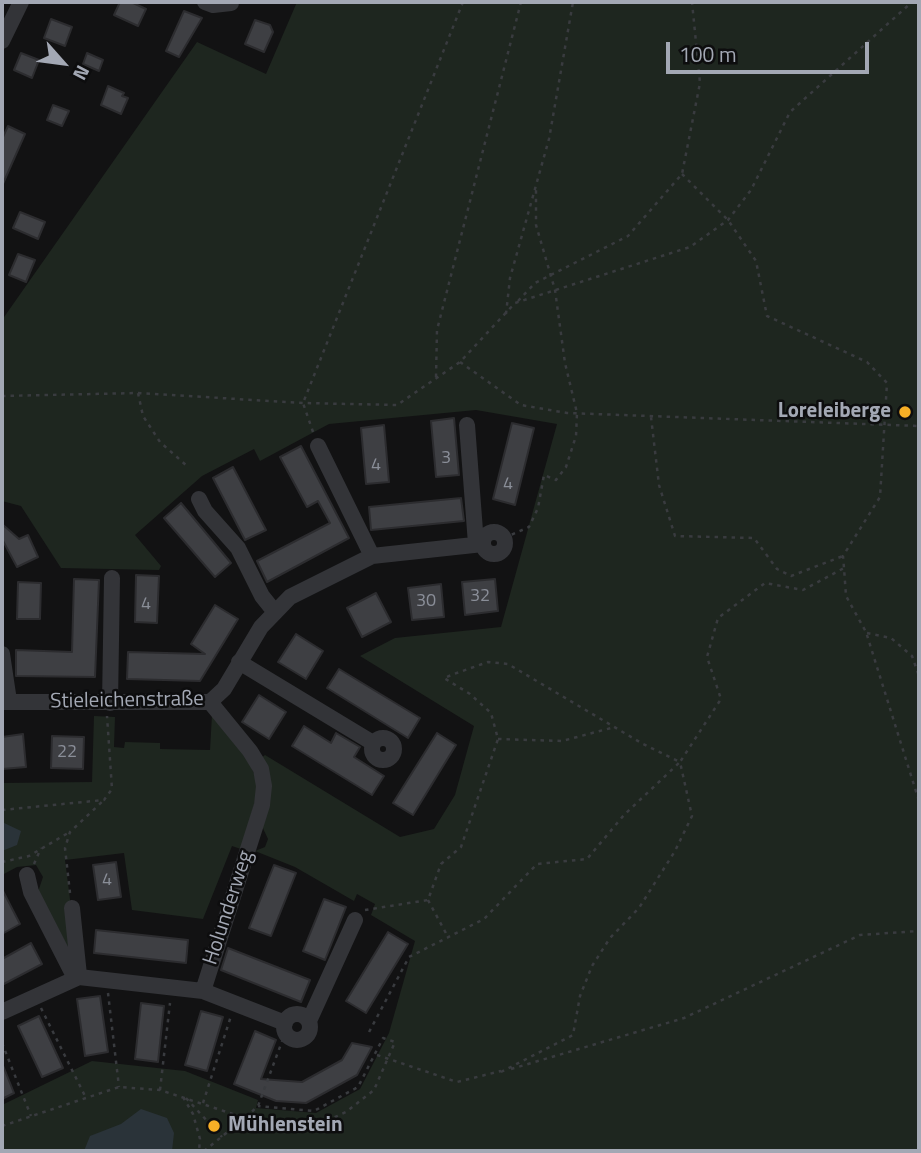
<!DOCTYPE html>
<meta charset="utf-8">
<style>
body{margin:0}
#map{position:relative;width:921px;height:1153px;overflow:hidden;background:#121213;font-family:"Titillium Web",sans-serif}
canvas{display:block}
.frame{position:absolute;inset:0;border:4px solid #a3a8b4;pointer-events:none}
.north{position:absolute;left:28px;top:28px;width:70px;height:70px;-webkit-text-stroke:5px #0d0d0e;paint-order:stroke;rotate:118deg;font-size:19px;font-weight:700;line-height:28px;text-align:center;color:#a3a8b4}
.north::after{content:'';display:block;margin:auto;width:24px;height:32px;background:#a3a8b4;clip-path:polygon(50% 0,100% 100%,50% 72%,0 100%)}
.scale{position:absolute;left:666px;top:42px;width:203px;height:32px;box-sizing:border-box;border:4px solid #a3a8b4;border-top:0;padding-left:9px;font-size:21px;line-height:24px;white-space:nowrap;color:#a3a8b4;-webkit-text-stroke:5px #0d0d0e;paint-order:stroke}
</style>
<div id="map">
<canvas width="921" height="1153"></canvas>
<div class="frame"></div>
<div class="north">N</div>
<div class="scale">100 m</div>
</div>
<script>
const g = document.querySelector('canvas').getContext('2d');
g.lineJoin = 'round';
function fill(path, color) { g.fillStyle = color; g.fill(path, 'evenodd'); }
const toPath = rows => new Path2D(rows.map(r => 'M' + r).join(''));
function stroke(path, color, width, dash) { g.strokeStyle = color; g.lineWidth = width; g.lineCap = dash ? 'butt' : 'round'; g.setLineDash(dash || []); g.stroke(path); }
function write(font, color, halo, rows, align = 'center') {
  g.font = font + ' "Titillium Web",sans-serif'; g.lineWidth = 5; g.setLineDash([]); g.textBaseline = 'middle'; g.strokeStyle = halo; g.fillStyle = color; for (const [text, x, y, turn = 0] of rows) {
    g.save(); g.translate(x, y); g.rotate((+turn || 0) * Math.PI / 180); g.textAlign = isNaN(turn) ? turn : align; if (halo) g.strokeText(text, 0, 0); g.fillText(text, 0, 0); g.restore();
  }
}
fill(toPath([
 [297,2,919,2,919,1151,2,1151,2,1105,92,1061,185,1071,258,1100,256,1108,316,1113,360,1089,389,1033,415,941,371,915,375,904,357,894,354,901,295,867,255,851,265,847,268,839,261,824,260,759,265,755,400,837,434,829,455,795,474,726,360,656,395,638,501,627,557,424,476,410,329,424,260,461,254,449,202,476,135,535,161,566,159,570,61,568,21,506,2,501,2,320,197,42,266,74],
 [212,715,248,757,259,788,241,849,232,846,203,919,132,910,124,853,65,860,71,907,70,951,38,892,43,877,36,865,17,867,2,875,2,783,92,782,94,716,115,717,114,747,124,748,125,742,160,743,160,749,210,750]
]), '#1e261f');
fill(toPath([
 [2,822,21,831,17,845,2,851],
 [141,1109,167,1118,174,1133,172,1151,84,1151,90,1136,121,1124]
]), '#2a3339');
const building = toPath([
 [120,2,131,2,146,9,138,26,114,15,120,2],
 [184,11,202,18,179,57,166,51,184,11],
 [51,19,72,27,65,46,44,38,51,19],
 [255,20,270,25,273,32,264,52,245,44,255,20],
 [21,53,39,60,32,78,14,70,21,53],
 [87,53,103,60,99,71,83,64,87,53],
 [108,86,124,93,122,96,128,98,121,114,101,105,108,86],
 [53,105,69,111,62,126,47,120,53,105],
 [8,126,25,134,2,186,2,139,8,126],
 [20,212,45,222,38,239,13,228,20,212],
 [18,254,35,260,26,282,9,275,18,254],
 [454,418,459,475,436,477,431,421,454,418],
 [512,423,534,428,515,505,493,499,512,423],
 [384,425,389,482,366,484,361,428,384,425],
 [301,446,349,538,267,582,257,561,330,523,318,501,307,507,280,457,301,446],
 [233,467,266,530,245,540,213,478,233,467],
 [461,498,464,521,371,530,369,507,461,498],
 [181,503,231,563,215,577,164,518,181,503],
 [2,524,19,539,28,535,38,557,17,567,2,539,2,524],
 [136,575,159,576,157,623,135,622,136,575],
 [74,579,99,580,95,677,16,676,16,650,72,652,74,579],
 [495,579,498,611,465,615,462,582,495,579],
 [18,582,41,583,40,619,17,619,18,582],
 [441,584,444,617,412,620,408,588,441,584],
 [376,593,391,622,362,637,347,608,376,593],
 [215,605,238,619,200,681,127,679,128,652,205,654,191,644,215,605],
 [296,634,323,651,306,679,278,662,296,634],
 [339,669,420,718,408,738,327,688,339,669],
 [259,695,286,712,269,739,242,722,259,695],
 [304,726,331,743,336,733,360,747,354,757,384,776,372,795,292,746,304,726],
 [437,733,456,745,413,815,393,803,437,733],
 [23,734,26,767,2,769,2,737,23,734],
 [52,736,84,737,83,769,51,768,52,736],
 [116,862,121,897,98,900,93,865,116,862],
 [274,865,296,873,271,936,249,928,274,865],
 [2,889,20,924,2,934,2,889],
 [324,899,346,907,325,960,303,951,324,899],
 [96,930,188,940,186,963,94,953,96,930],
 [388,932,408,944,366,1013,346,1001,388,932],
 [31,943,42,964,2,985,2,959,31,943],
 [228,948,310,980,301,1002,221,970,228,948],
 [100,996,108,1052,85,1056,77,999,100,996],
 [141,1003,164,1006,158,1062,135,1059,141,1003],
 [201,1011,223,1017,207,1071,185,1065,201,1011],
 [39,1016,63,1068,42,1077,18,1026,39,1016],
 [255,1031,276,1040,261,1079,302,1082,342,1060,352,1043,372,1047,357,1075,306,1103,276,1101,234,1084,255,1031],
 [2,1063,14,1093,2,1099,2,1063]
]);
fill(building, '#3e3f43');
stroke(building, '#2c2c2f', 2);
stroke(toPath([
 [682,174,728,220,756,261,767,316,867,362,887,383,880,497,843,556,844,568,846,596,866,632,919,801],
 [518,301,535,283,628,236,682,174,700,83,692,2],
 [506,314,510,278,549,139,573,2],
 [460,362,521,405,567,413,919,426],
 [436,377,437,330,521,2],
 [138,393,143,416,160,442,187,466],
 [2,396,138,393,303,403,397,405,460,362,515,303,690,247,728,220,751,190,790,112,912,2],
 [651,417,659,485,675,536,754,538,777,569,791,576,843,556],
 [313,432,303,403,463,2],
 [504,538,529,527,538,508,544,475,556,480,566,467,576,436,577,413,565,363,555,290,536,225,536,187],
 [867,633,891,638,912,656,919,676],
 [498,739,562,741,615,727],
 [2,810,104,800,112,789,107,716],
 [2,862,29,856,68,833],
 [34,864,41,848],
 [70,893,65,848,70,832,104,800],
 [428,900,448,937],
 [365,910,428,900,441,864,461,847,498,739,491,713,470,694,444,678,454,674,488,662,508,664,643,744,680,762,624,815,587,859,537,864,484,919,409,957,368,1034],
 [108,993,119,1087],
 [41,1008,85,1096],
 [2,1043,31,1116],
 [377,1055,457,1082,501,1071],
 [511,1069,684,1018,860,935,919,931],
 [501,1072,573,1035,580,996,592,966,610,938,639,908,675,851,692,816,680,762,721,699,707,657,718,618,765,583,803,590,844,568],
 [160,1090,170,1003],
 [183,1097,193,1114,200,1139,199,1151],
 [186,1098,222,1137],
 [203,1103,231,1016],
 [2,1126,119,1087,160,1090,245,1118,258,1106,284,1036],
 [204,1151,245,1118,269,1124,320,1124,346,1112,374,1090,395,1042,383,1038,358,1087,314,1111,258,1106]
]), '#393b3f', 2.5, [3.5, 5]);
stroke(toPath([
 [205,2,213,5,231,3],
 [2,41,21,2],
 [467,425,476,544],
 [318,446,372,556],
 [199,499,205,511,238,548,262,596,274,611],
 '483 543a11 11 0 1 1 22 0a11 11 0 1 1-22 0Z',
 [2,654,9,701],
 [239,662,373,743],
 [2,702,210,702,224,689,261,627,290,597,372,556,483,544],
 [110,703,112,578],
 '372 749a11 11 0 1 1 22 0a11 11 0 1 1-22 0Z',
 [27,875,31,892,75,978],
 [72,908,79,975],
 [203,991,262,805,264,786,261,769,250,751,210,702],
 [2,1012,79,977,203,991,285,1023],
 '284 1027a13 13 0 1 1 26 0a13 13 0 1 1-26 0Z',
 [309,1021,355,920]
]), '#333438', 16);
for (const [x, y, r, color] of [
 [905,412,7,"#f7af26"],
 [214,1126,7,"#f7af26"]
]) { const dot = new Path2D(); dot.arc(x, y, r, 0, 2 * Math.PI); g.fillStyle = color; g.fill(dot); stroke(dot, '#0d0d0e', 2.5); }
write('18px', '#8a8e98', null, [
 ["3",446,459],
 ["4",376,466],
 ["4",508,485],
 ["32",480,597],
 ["30",426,602],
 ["4",146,605],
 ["22",67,753],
 ["4",107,881]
]);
write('bold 21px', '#a3a8b4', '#0d0d0e', [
 ["Loreleiberge",891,412],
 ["Mühlenstein",228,1126,"left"]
], 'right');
write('21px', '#a3a8b4', '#0d0d0e', [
 ["Stieleichenstraße",127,701,-1],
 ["Holunderweg",229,908,-72]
]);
</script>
